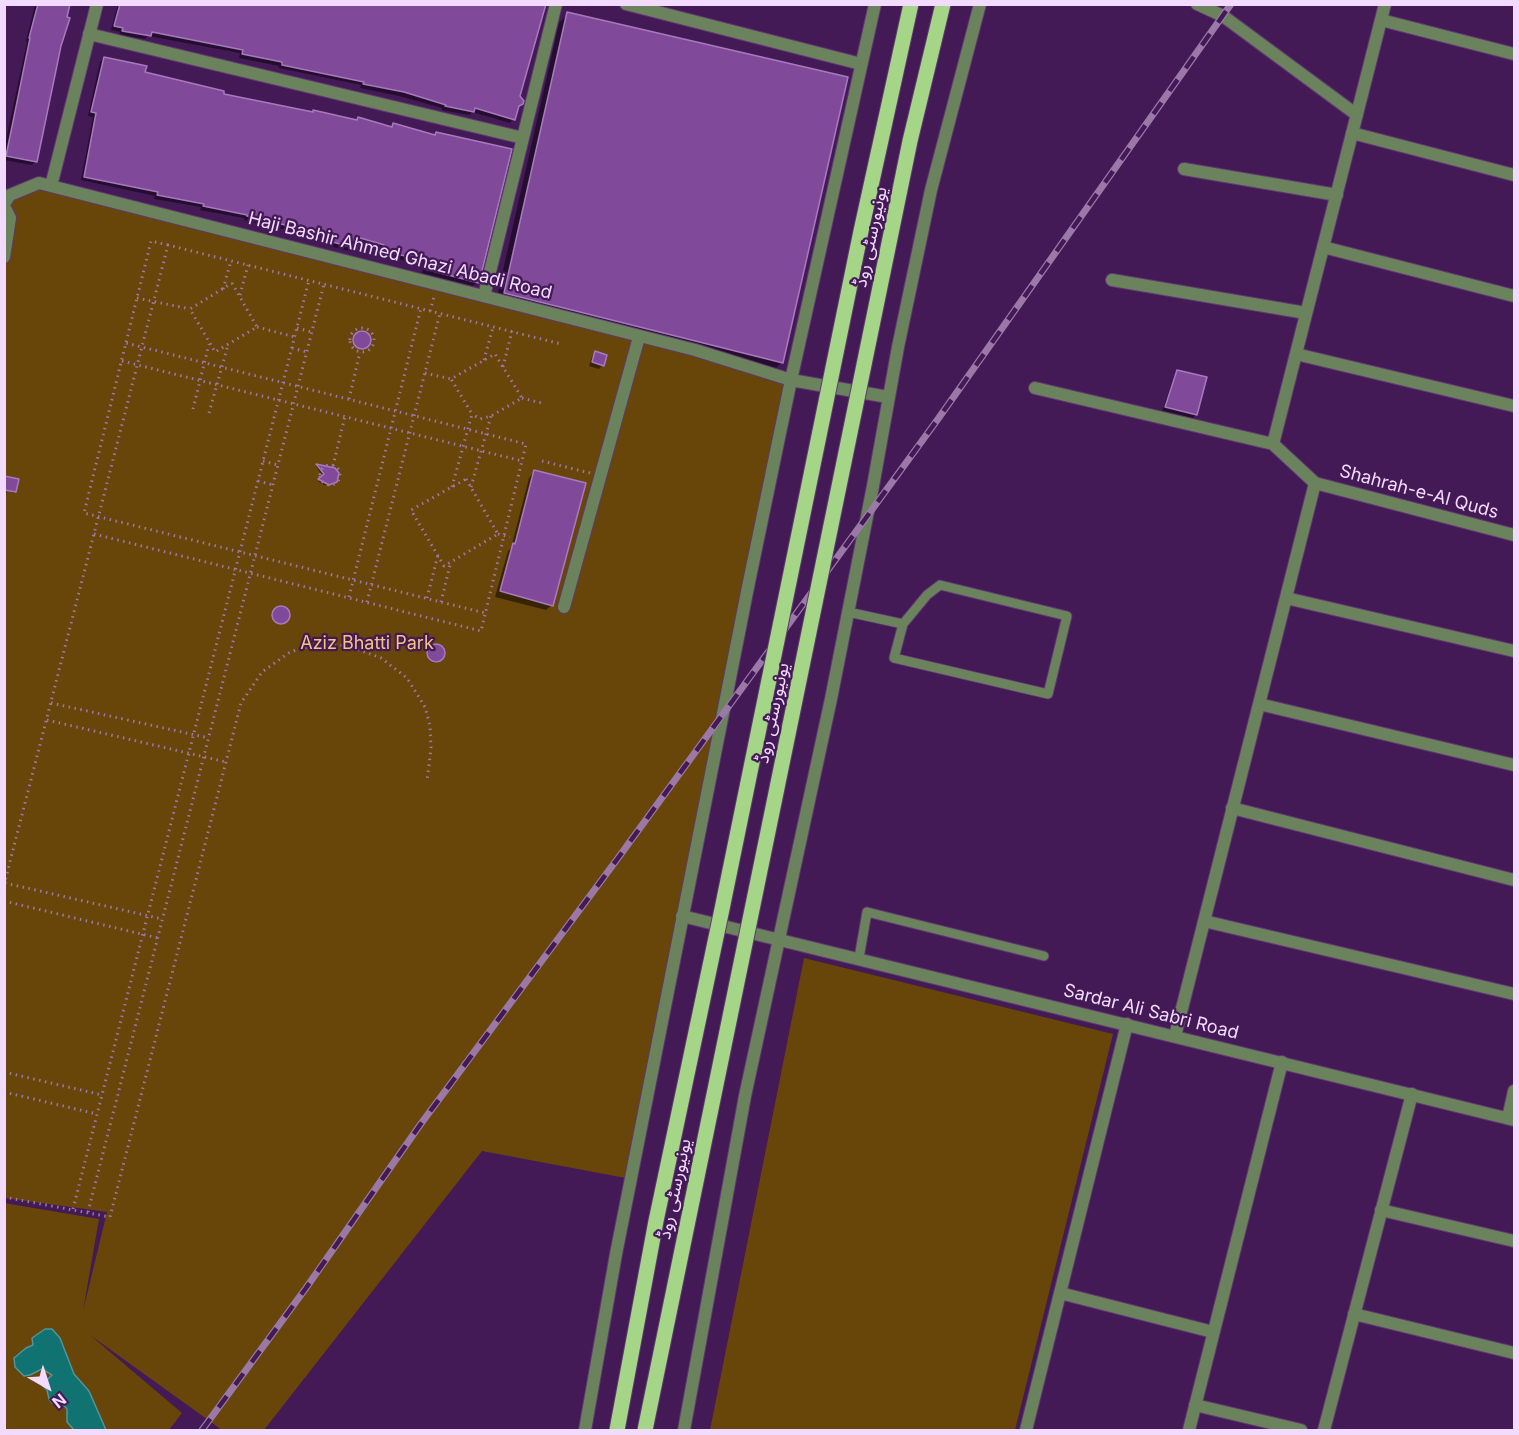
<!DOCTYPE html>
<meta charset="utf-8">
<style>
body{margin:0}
#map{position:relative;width:1519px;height:1435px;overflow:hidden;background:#441a56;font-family:Inter,sans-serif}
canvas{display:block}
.frame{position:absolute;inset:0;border:6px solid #f2dbff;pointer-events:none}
.north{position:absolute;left:18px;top:1357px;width:60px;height:60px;-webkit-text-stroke:4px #441a56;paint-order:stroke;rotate:141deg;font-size:16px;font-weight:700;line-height:24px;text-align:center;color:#f2dbff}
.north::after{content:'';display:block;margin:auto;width:21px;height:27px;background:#f2dbff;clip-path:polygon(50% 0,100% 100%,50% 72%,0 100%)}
</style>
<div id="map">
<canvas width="1519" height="1435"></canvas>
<div class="frame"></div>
<div class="north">N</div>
</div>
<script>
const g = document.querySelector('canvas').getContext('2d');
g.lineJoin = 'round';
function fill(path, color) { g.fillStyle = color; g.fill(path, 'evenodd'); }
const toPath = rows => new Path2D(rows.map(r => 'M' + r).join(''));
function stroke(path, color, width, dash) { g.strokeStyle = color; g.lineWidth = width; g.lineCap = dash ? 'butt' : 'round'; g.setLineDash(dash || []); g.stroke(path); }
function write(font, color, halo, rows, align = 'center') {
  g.font = font + ' Inter,"Noto Sans Arabic",sans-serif'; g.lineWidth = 4.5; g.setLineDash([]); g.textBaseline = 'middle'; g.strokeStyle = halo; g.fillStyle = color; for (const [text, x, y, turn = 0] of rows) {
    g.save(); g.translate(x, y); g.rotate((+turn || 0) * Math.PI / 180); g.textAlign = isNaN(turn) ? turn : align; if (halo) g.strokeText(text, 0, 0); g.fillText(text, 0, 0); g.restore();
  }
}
fill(toPath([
 [50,186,791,378,631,1179,482,1151,264,1430,222,1430,90,1335,182,1413,169,1430,5,1430,4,1203,99,1219,83,1311,107,1212,5,1198,4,204,11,196],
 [804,958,1113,1034,1015,1430,710,1430]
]), '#684509');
const water = toPath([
 [45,1329,52,1329,60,1338,74,1374,89,1391,106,1430,74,1430,67,1422,67,1409,61,1402,58,1404,52,1403,49,1399,47,1390,42,1385,52,1375,42,1369,30,1375,24,1376,15,1367,14,1358,26,1348,33,1345,32,1338,45,1329]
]);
fill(water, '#117272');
stroke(water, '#54929c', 1.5);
fill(toPath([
 [32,4,69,4,65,18,68,19,36,161,32,165,4,160,4,149,27,42,26,41,35,5],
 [118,4,544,4,519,97,521,104,510,123,472,112,469,115,442,110,442,108,399,96,360,88,361,85,279,68,279,66,239,58,240,53,148,36,145,39,119,35,120,32,111,30],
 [568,14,846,78,781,363,773,371,496,301,559,23],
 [104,58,144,73,222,95,390,128,394,124,434,136,437,133,477,282,473,286,422,273,424,265,379,255,381,249,357,242,352,252,323,244,324,239,244,220,244,218,200,210,201,207,154,199,155,196,81,180,93,117,88,116,100,62],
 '353 341a8 8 0 1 1 16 0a8 8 0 1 1-16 0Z',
 [596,353,603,365,599,369,589,366,592,357],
 [1178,372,1196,415,1192,419,1162,411,1174,376],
 [316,466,332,468,337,478,329,485,324,485,318,481,323,477],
 [534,472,552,605,546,610,495,597,508,551,511,548,529,478],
 [4,477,15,491,14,493,7,491,4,503],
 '272 616a8 8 0 1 1 16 0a8 8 0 1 1-16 0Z',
 '427 655a8 8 0 1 1 16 0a8 8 0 1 1-16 0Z'
]), '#0007');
const building = toPath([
 [38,4,70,4,67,17,70,18,61,46,37,162,6,156,30,38,29,38,38,4],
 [120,4,546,4,520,96,524,101,523,104,519,106,515,120,475,108,474,112,445,106,446,105,404,92,363,84,364,82,282,65,282,62,242,54,243,50,152,32,151,36,122,31,123,28,114,26,120,4],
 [567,12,848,77,783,363,504,293,567,12],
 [104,57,147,66,145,72,224,91,224,94,313,112,313,110,357,120,358,117,392,127,393,123,435,135,436,132,512,149,479,283,425,269,427,261,383,251,384,245,360,238,357,249,326,240,327,235,247,216,247,215,203,206,204,204,157,195,158,192,84,177,96,113,91,112,104,57],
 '353 340a9 9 0 1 1 18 0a9 9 0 1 1-18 0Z',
 [595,351,607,355,604,366,592,362,595,351],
 [1177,370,1207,377,1197,415,1165,407,1177,370],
 [316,464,335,468,339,473,337,482,329,485,318,479,324,474,316,464],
 [534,470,586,483,553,606,500,591,513,543,515,544,534,470],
 [4,476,19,479,16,492,4,490,4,476],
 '272 615a9 9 0 1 1 18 0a9 9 0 1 1-18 0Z',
 '427 653a9 9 0 1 1 18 0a9 9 0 1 1-18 0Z'
]);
fill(building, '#81499a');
stroke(building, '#a77abd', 1.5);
const service = toPath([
 [848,612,903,624,927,595,940,585,1067,616,1048,694,894,658,903,624],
 [859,958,867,912,1044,956]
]);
const minor = toPath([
 [626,4,861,64],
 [1197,4,1223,16,1357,115],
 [1381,20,1514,54],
 [89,34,523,138],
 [1352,133,1514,175],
 [1184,169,1337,195],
 [1323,247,1514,296],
 [1112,280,1306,313],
 [484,296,556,4],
 [1296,354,1514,406],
 [1035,388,1273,444,1315,483,1514,535],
 [1273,444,1385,4],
 [1286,598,1514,651],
 [564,607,639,337],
 [1259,704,1514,765],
 [1232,808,1514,880],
 [1204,921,1514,994],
 [1175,1036,1315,483],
 [1381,1210,1514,1241],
 [1060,1293,1213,1332],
 [1354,1314,1514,1353],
 [1195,1405,1301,1430],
 [1026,1430,1127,1024],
 [1189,1430,1282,1062],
 [1324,1430,1412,1094]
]);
const tertiary = toPath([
 [51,186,97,4],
 [4,204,10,195,39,183,695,350,791,380,888,397],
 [4,206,10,218,4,257],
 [682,916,1514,1120],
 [1508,1118,1514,1091],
 [585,1430,616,1254,748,587,791,380,875,4],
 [684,1430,745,1096,831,699,873,486,898,347,931,190,980,4]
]);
stroke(service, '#603971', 11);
stroke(minor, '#603971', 14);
stroke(tertiary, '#603971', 14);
stroke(toPath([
 [168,245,151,241,84,513,485,613],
 [232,283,257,327,215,352,190,309,232,283],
 [223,289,231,261],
 [240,295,248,265],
 [137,298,190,309],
 [430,311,434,297],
 [257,327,295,337],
 '350 340a12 12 0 1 1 24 0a12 12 0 1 1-24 0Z',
 [297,328,312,332],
 [292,348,307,352],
 [484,360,493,327],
 [122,361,522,461],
 [503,367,512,331],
 [425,373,451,379],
 [522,398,545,404],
 [349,399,360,352],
 [193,409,209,344],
 [209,413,228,345],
 [263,461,278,465],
 [542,461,590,473],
 '320 475a10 10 0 1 1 20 0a10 10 0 1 1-20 0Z',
 [333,466,345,416],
 [466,479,498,534,444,566,411,510,466,479],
 [258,481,273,485],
 [452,487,472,414,451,379,495,354,522,398,491,416,480,419,472,414],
 [471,487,491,416],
 [94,534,481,631,526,444,126,343],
 [498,534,510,537],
 [349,597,421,308],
 [427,598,438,555],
 [367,602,440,313],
 [441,602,451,561],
 [51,703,209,738],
 [47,720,226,762],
 [5,883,162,919],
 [4,885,168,245,561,344],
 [4,901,158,938],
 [4,1072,102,1095],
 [4,1092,97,1114],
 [4,1197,110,1217,241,703,262,672,290,652,320,643,348,646,381,658,407,678,425,707,430,726,431,748,427,782],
 [73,1209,309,280],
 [88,1212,324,284]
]), '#9a79aa', 3, [1.5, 4.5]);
stroke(service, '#6b835d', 9);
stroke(minor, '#6b835d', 12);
stroke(tertiary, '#6b835d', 12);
const rail = toPath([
 [202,1430,306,1288,420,1125,621,854,938,419,1231,4]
]);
stroke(rail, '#9a79a9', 7);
stroke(rail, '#441a56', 4.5, [14]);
const primaryBridge = toPath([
 [617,1430,656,1221,722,909,861,231,911,4],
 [645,1430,910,141,943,4]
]);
stroke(primaryBridge, '#603971', 17, []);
stroke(primaryBridge, '#a5d587', 15);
write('18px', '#f2dbff', '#441a56', [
 ["یونیورسٹی روڈ",871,237,-78],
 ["Haji Bashir Ahmed Ghazi Abadi Road",400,256,14],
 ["Shahrah-e-Al Quds",1419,492,15],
 ["یونیورسٹی روڈ",773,713,-78],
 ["Sardar Ali Sabri Road",1151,1012,14],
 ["یونیورسٹی روڈ",675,1189,-78]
]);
write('18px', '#f4c482', '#441a56', [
 ["Aziz Bhatti Park",367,644]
]);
</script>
